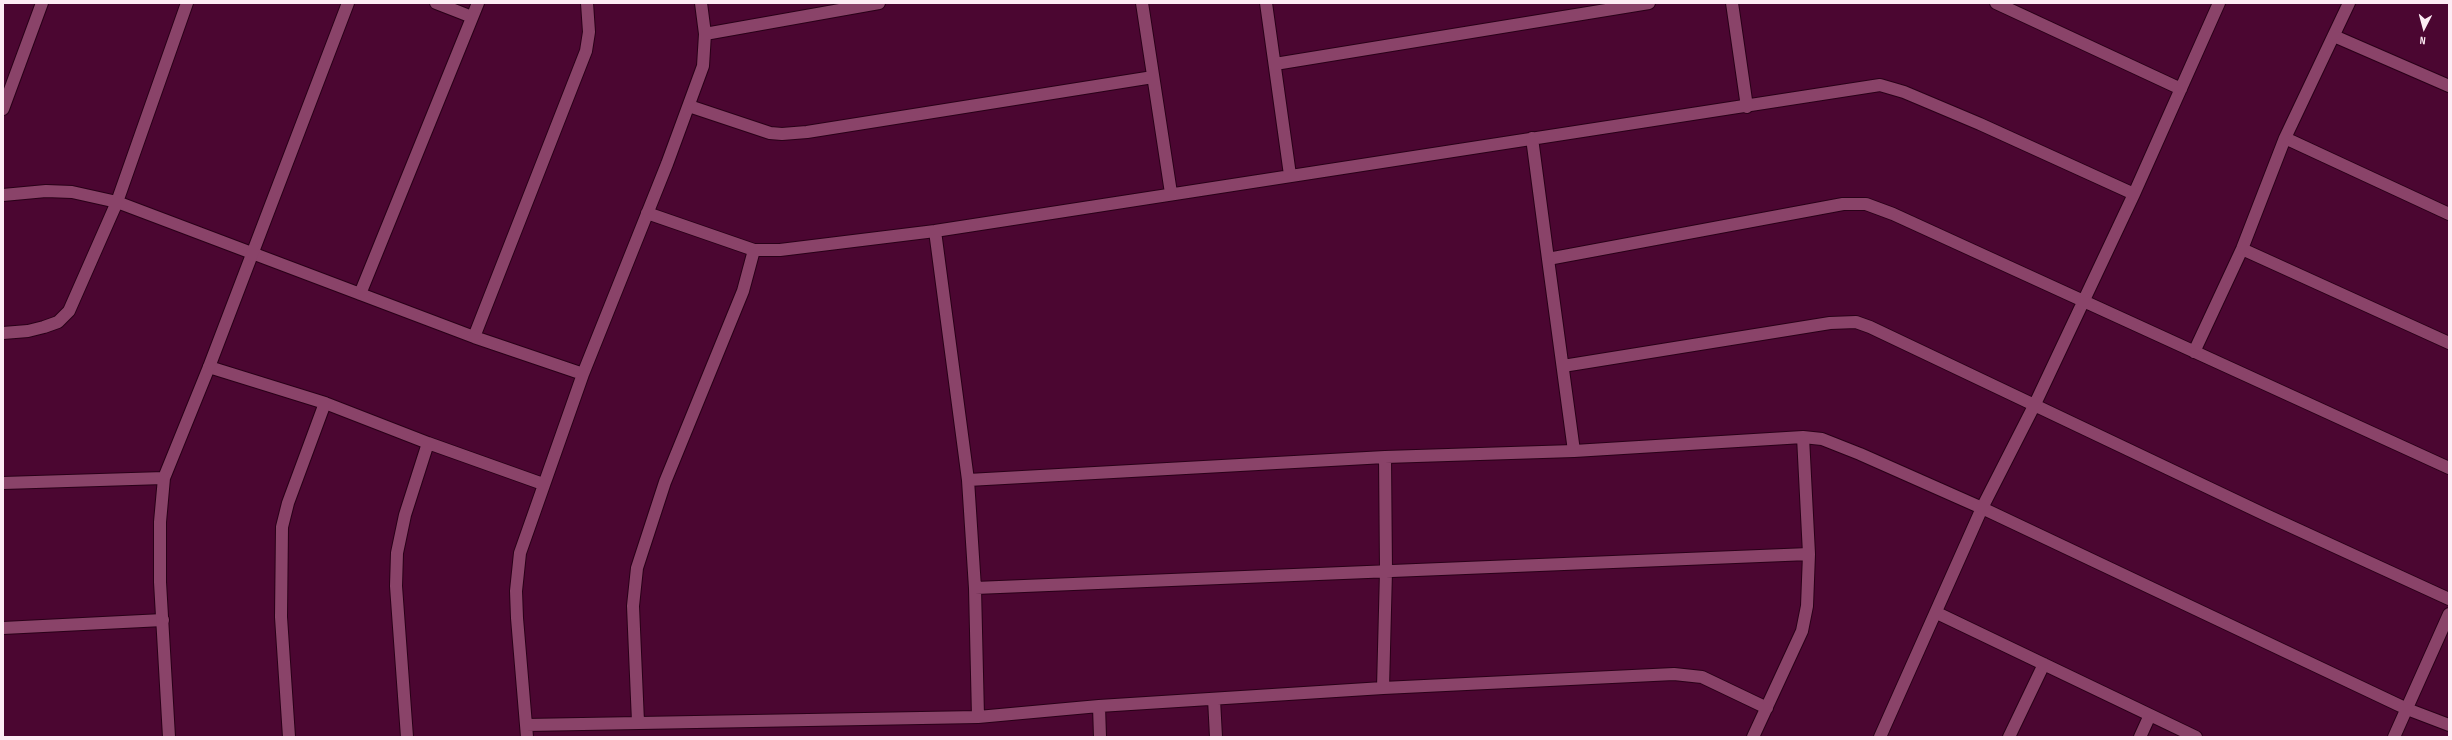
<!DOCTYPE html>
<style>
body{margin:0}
#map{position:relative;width:2452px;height:740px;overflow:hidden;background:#4b0631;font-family:"Sofia Sans Condensed",sans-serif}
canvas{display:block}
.frame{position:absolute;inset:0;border:4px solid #fdecf4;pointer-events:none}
.north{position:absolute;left:2404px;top:8px;width:40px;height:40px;-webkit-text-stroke:3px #4b0631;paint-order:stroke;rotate:186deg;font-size:11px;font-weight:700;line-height:16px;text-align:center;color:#fdecf4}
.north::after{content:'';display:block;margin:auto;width:14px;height:18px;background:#fdecf4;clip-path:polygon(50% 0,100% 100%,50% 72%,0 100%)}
</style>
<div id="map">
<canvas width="2452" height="740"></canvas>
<div class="frame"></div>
<div class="north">N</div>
</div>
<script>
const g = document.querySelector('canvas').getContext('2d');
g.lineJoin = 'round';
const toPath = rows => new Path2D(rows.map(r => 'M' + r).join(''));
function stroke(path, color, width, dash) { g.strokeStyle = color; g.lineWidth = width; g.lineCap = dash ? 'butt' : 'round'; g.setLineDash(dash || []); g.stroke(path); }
const street = toPath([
 [436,3,472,17],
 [1142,3,1171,193],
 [1266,3,1290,175],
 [1732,3,1747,107],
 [1996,3,2181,89],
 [705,34,879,3],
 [2334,36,2449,86],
 [1275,64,1649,3],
 [689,106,770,133,782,134,807,132,1153,77],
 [3,109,42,3],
 [1532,138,1548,259],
 [2285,138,2449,214],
 [3,195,46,191,72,192,117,202,474,337,583,374],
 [647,213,754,250,780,250,935,231,1880,85,1904,92,1980,124,2134,194],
 [935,231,968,480],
 [2242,249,2449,343],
 [360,294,478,3],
 [3,333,28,331,44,327,58,322,69,311,117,202,187,3],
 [474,337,586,51,589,32,587,3],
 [2194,352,2242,249,2285,138,2349,3],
 [1563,366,1830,323,1856,322,1870,327,2268,516,2449,599],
 [209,367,325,403,428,443,543,484],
 [1574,451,1548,259,1843,204,1866,204,1893,214,2449,468],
 [975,588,1809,554],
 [1937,613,2196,737],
 [3,628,163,620],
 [1383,688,1386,571,1385,457],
 [1214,699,1216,737],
 [1099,706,1100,737],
 [978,717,975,588,968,480,1385,457,1574,451,1803,437,1822,439,1860,454,1982,508,2407,709,2449,725],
 [638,722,633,606,637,568,665,482,743,291,754,250],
 [526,725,978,717,1099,706,1383,688,1674,674,1702,677,1767,708],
 [289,737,281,617,282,527,288,503,325,403],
 [407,737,396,586,397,553,405,515,428,443],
 [527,737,517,618,516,591,520,553,583,374,667,164,703,66,705,34,701,3],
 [1753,737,1802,631,1807,606,1809,554,1803,437],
 [1880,737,1982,508,2035,404,2134,194,2219,3],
 [2009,737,2044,664],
 [2140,737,2150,715],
 [2394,737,2449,614]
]);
const secondary = toPath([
 [3,483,164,478],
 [169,737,160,582,160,522,164,478,209,367,348,3]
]);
stroke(street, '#290018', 14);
stroke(secondary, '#290018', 14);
stroke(street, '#8a4369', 12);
stroke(secondary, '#8a4369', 12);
</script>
